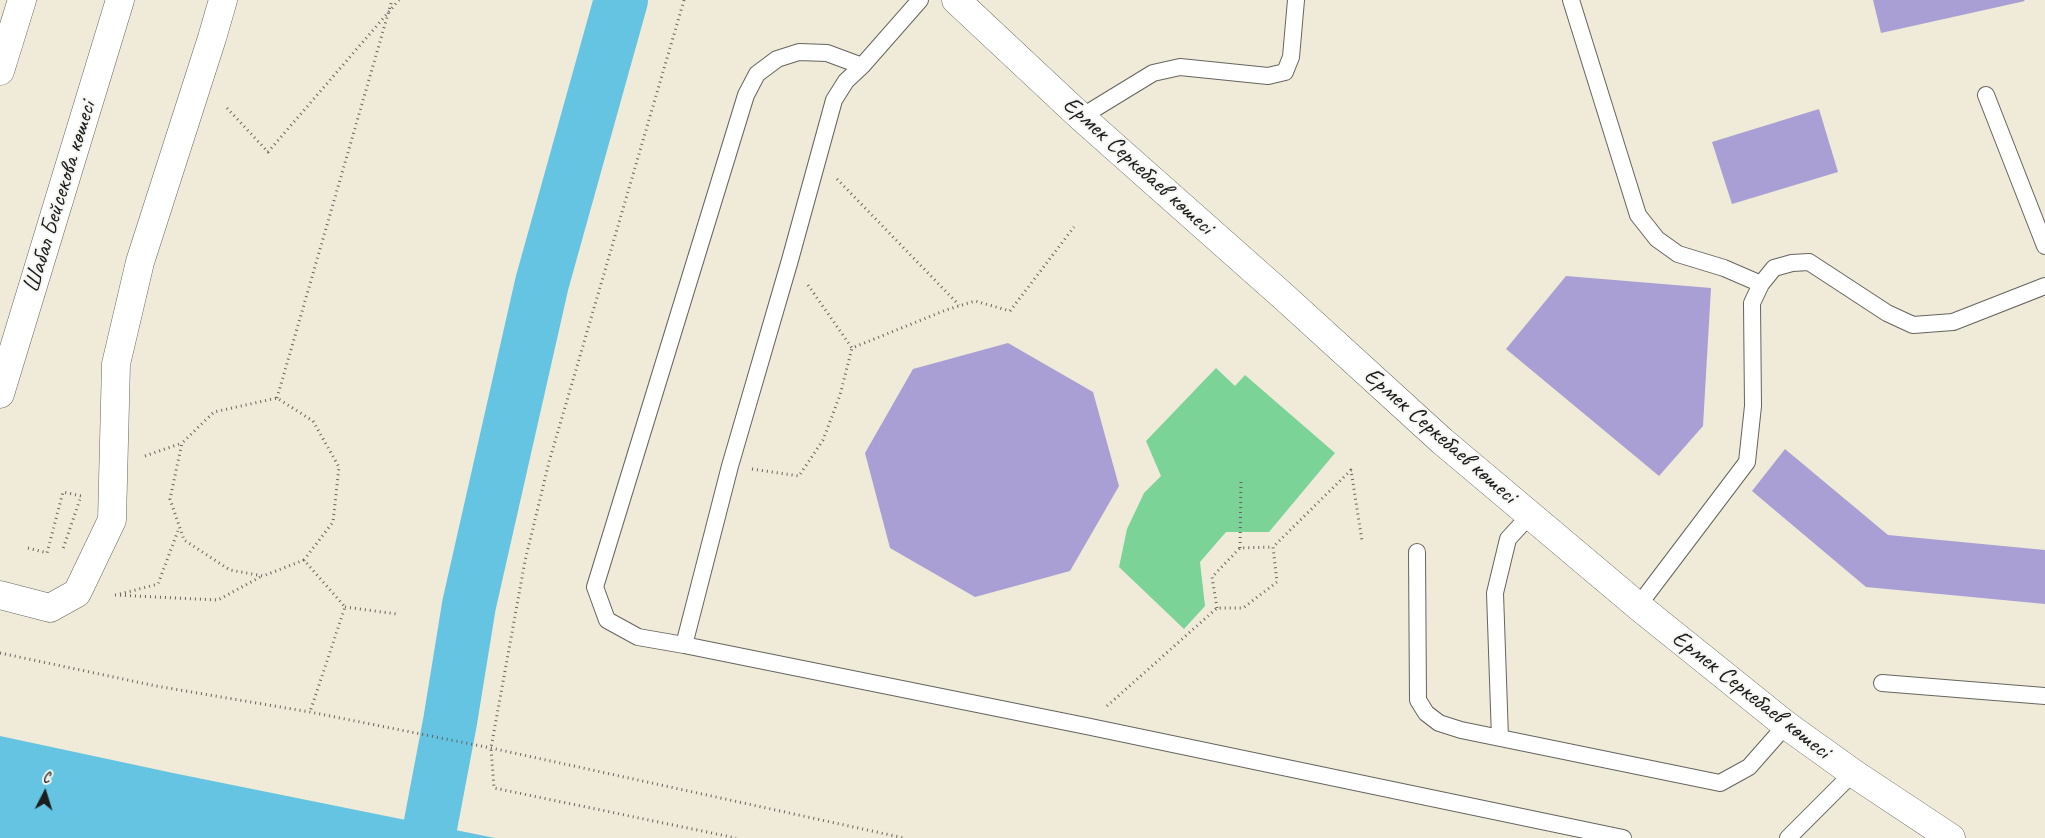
<!DOCTYPE html>
<meta charset="utf-8">
<style>
body{margin:0}
#map{position:relative;width:2045px;height:838px;overflow:hidden;background:#f0ebd8;font-family:Caveat,sans-serif}
canvas{display:block}
.north{position:absolute;left:20px;top:768px;width:50px;height:50px;-webkit-text-stroke:4px #f6f6f2;paint-order:stroke;rotate:5deg;font-size:14px;font-weight:700;line-height:20px;text-align:center;color:#1c1c1c}
.north::after{content:'';display:block;margin:auto;width:18px;height:22px;background:#1c1c1c;clip-path:polygon(50% 0,100% 100%,50% 72%,0 100%)}
</style>
<div id="map">
<canvas width="2045" height="838"></canvas>
<div class="north">С</div>
</div>
<script>
const g = document.querySelector('canvas').getContext('2d');
g.lineJoin = 'round';
function fill(path, color) { g.fillStyle = color; g.fill(path, 'evenodd'); }
const toPath = rows => new Path2D(rows.map(r => 'M' + r).join(''));
function stroke(path, color, width, dash) { g.strokeStyle = color; g.lineWidth = width; g.lineCap = dash ? 'butt' : 'round'; g.setLineDash(dash || []); g.stroke(path); }
function write(font, color, halo, rows, align = 'center') {
  g.font = font + ' Caveat,sans-serif'; g.lineWidth = 4; g.setLineDash([]); g.textBaseline = 'middle'; g.strokeStyle = halo; g.fillStyle = color; for (const [text, x, y, turn = 0] of rows) {
    g.save(); g.translate(x, y); g.rotate((+turn || 0) * Math.PI / 180); g.textAlign = isNaN(turn) ? turn : align; if (halo) g.strokeText(text, 0, 0); g.fillText(text, 0, 0); g.restore();
  }
}
fill(toPath([
 [1216,368,1235,386,1245,375,1335,453,1269,532,1226,532,1200,562,1205,606,1184,629,1119,567,1127,529,1144,493,1161,476,1146,441]
]), '#7bd397');
fill(toPath([
 [0,736,173,773,495,838,0,838]
]), '#64c4e2');
stroke(toPath([
 [428,838,450,722,469,605,542,283,621,0]
]), '#64c4e2', 54);
fill(toPath([
 [1873,0,2024,0,2025,1,1881,33],
 [1819,109,1838,172,1732,204,1712,142],
 [1566,276,1711,288,1703,426,1659,476,1506,349],
 [1008,343,1093,392,1119,486,1070,571,975,597,890,548,865,453,913,369],
 [1785,449,1888,535,2045,550,2045,604,1866,587,1752,491]
]), '#a99fd4');
const lane = toPath([
 [920,0,862,66,846,81,834,100,790,260,730,466,684,645,1086,726,1623,838],
 [1571,0,1638,215,1657,239,1678,254,1724,268,1761,284],
 [1986,95,2045,246],
 [1081,117,1153,73,1180,67,1268,76,1285,72,1291,57,1296,0],
 [1417,552,1418,700,1426,713,1439,723,1461,730,1720,783,1749,767,1786,725],
 [1638,606,1747,462,1753,406,1752,303,1761,284,1774,268,1792,263,1809,262,1887,313,1913,325,1953,322,2045,286],
 [684,645,638,637,607,620,595,587,746,95,757,74,777,59,799,52,827,53,862,66],
 [1882,683,2045,696],
 [1500,738,1495,593,1508,539,1530,515],
 [1788,838,1853,773]
]);
const street = toPath([
 [956,0,1081,117,1283,296,1442,441,1530,515,1638,606,1786,725,1853,773,1951,838]
]);
const secondary = toPath([
 [0,71,22,0],
 [0,394,120,0],
 [0,595,50,608,77,593,112,520,116,364,140,262,212,38,223,0]
]);
stroke(lane, '#66645e', 18);
stroke(street, '#66645e', 29);
stroke(secondary, '#66645e', 29);
stroke(toPath([
 [684,0,549,462,525,561,491,748,494,788,736,838],
 [227,108,268,152,399,0],
 [837,179,959,305],
 [808,285,852,348,946,310,975,301,1010,311,1074,227],
 [277,398,392,0],
 [145,456,182,443],
 [752,469,799,476,823,440,840,395,852,348],
 [28,548,47,553,63,492,81,496,63,549],
 [1240,548,1241,481],
 [304,560,263,576,230,570,184,540,170,499,182,443,214,412,277,398,313,421,339,467,333,522,304,560,345,607,310,712],
 [120,594,158,584,179,528],
 [115,595,218,600,262,576],
 [345,607,397,614],
 [1217,608,1212,577,1240,548,1273,547],
 [0,653,156,686,310,712,491,748,904,838],
 [1107,706,1217,608,1243,608,1277,582,1273,547,1351,470,1362,541]
]), '#66645e', 3, [1, 4]);
stroke(lane, '#fff', 16);
stroke(street, '#fff', 28);
stroke(secondary, '#fff', 28);
write('24px', '#1c1c1c', '#f6f6f2', [
 ["Ермек Серкебаев көшесі",1138,166,42],
 ["Шабал Бейсекова көшесі",60,197,-73],
 ["Ермек Серкебаев көшесі",1440,436,41],
 ["Ермек Серкебаев көшесі",1751,695,38]
]);
</script>
